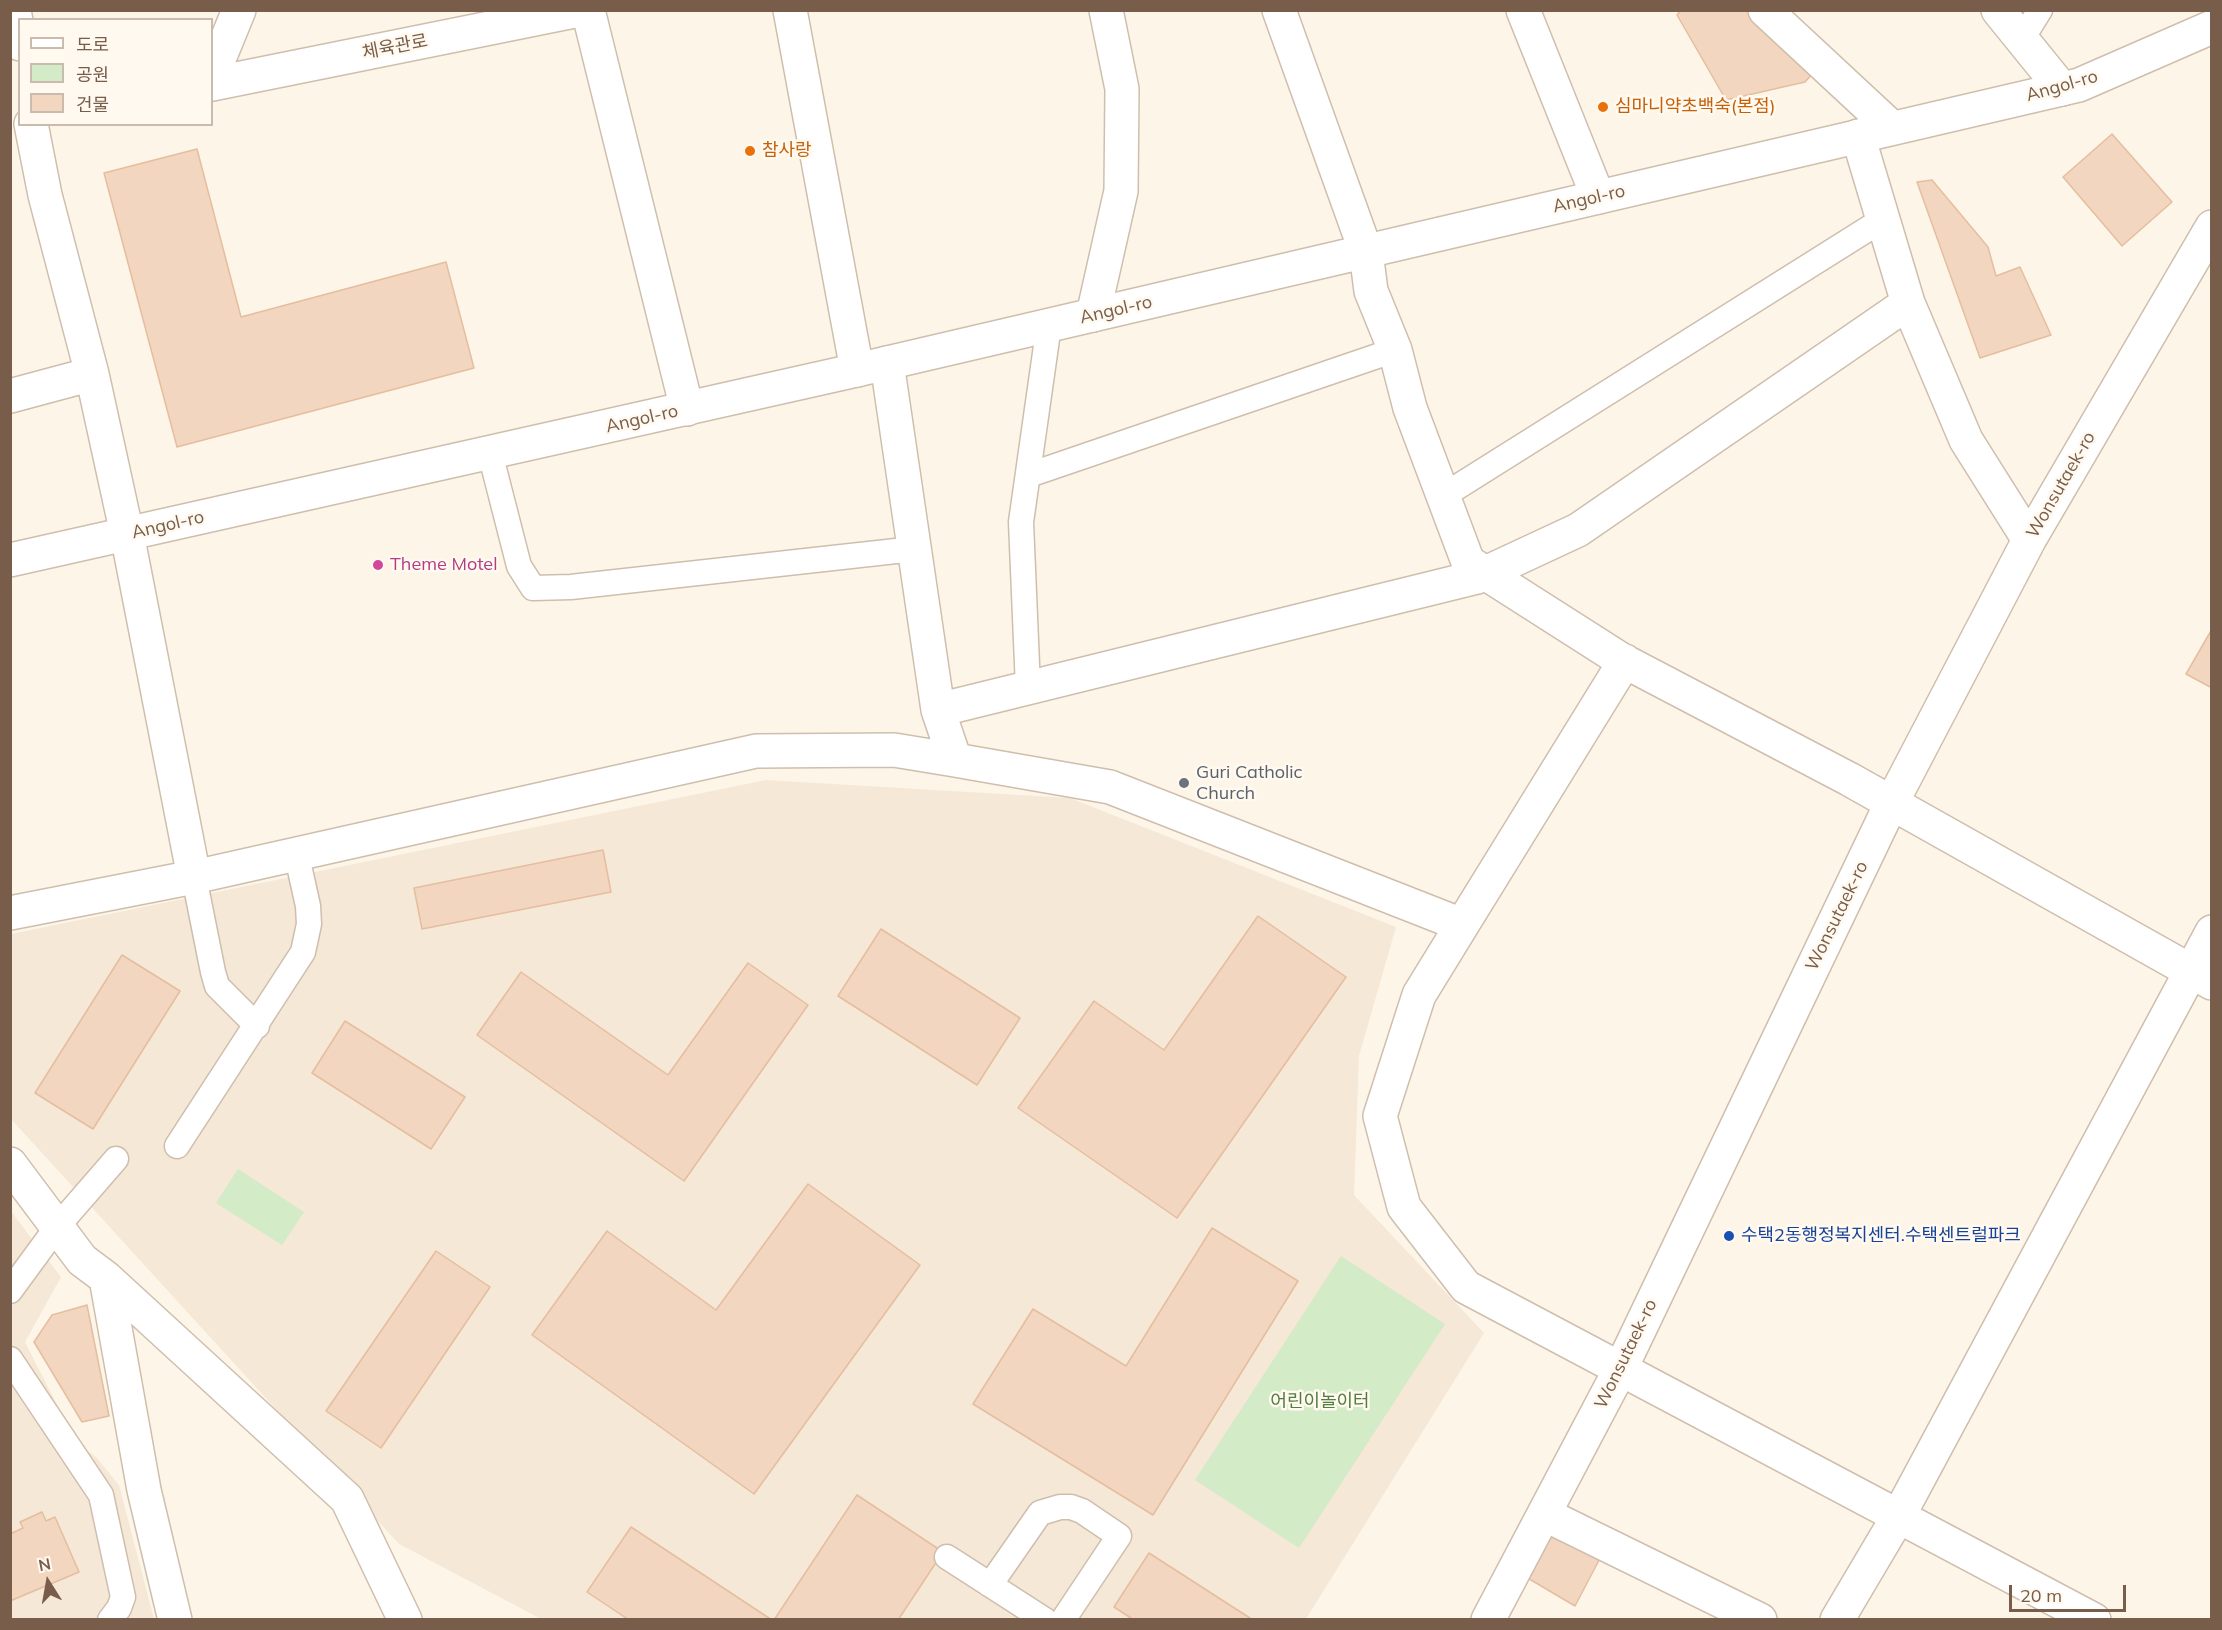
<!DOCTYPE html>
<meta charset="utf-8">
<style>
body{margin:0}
#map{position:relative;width:2222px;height:1630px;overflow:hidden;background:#fdf6e8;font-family:Mulish,"Noto Sans KR",sans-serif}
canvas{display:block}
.frame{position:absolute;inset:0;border:12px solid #785d4b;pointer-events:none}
.legend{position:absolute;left:18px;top:18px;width:195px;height:108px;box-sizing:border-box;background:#fff9ef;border:2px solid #c9bbad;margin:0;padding:8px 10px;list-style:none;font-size:18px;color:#785d4b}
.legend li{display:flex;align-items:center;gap:12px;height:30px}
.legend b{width:30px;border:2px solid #c9bbad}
.north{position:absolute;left:18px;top:1552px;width:60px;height:60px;-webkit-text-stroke:4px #fff9ef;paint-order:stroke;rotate:349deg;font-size:16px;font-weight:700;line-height:24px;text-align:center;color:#785d4b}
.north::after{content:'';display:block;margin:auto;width:21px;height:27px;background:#785d4b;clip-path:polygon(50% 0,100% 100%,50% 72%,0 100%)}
.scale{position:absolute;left:2009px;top:1585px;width:117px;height:27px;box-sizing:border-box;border:3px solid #785d4b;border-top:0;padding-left:8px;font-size:18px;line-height:21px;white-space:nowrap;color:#785d4b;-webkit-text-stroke:4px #fff9ef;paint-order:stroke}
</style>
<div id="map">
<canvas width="2222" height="1630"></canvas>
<div class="frame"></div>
<ul class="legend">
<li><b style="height:8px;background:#fff"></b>도로</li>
<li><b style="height:16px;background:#d3ebc6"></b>공원</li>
<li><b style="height:16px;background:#f3d6bf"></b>건물</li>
</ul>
<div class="north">N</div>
<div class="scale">20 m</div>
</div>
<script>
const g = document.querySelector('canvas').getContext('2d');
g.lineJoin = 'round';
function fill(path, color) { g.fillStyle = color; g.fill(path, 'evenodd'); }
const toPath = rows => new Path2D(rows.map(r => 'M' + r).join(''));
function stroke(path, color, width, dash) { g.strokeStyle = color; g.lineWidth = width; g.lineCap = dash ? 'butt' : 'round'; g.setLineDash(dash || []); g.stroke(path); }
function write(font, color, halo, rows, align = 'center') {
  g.font = font + ' Mulish,"Noto Sans KR",sans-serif'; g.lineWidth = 5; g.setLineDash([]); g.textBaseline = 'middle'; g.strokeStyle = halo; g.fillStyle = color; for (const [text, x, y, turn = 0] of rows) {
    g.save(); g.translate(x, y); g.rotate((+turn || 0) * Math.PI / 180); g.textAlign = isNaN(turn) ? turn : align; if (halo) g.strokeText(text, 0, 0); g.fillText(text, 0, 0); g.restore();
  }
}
fill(toPath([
 [766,780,1070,798,1396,927,1359,1056,1354,1195,1484,1333,1306,1619,541,1619,399,1544,11,1119,11,934],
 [10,1210,61,1277,25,1342,76,1442,96,1457,119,1485,154,1619,11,1619]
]), '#f5e8d6');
fill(toPath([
 [238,1169,304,1212,282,1245,216,1203],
 [1341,1256,1445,1324,1299,1548,1195,1480]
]), '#d3ebc6');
const building = toPath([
 [1681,10,1747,10,1814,72,1805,82,1726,100,1677,15,1681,10],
 [2112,134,2172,202,2122,246,2063,177,2112,134],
 [197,149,241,317,446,262,474,368,177,447,104,173,197,149],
 [1932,180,1988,247,1996,276,2020,267,2051,335,1980,358,1917,182,1932,180],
 [2212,629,2212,688,2186,674,2212,629],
 [603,850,611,892,422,929,414,888,603,850],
 [1258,916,1346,977,1177,1218,1018,1108,1094,1001,1164,1050,1258,916],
 [881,929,1020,1018,977,1085,838,996,881,929],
 [122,955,180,991,93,1129,35,1093,122,955],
 [748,963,808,1005,684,1181,477,1035,521,972,668,1075,748,963],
 [345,1021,465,1097,431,1149,312,1073,345,1021],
 [808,1184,920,1265,754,1494,532,1335,607,1231,716,1310,808,1184],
 [1212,1228,1298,1281,1153,1515,973,1404,1033,1309,1126,1366,1212,1228],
 [436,1251,490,1287,381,1448,326,1411,436,1251],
 [87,1305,109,1416,82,1422,34,1342,52,1315,87,1305],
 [857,1495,943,1552,898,1620,774,1620,857,1495],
 [42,1512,46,1521,55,1517,79,1572,10,1601,10,1534,23,1528,20,1522,42,1512],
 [1544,1514,1607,1545,1575,1606,1514,1570,1544,1514],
 [631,1527,772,1620,629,1620,587,1592,631,1527],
 [1149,1553,1253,1620,1134,1620,1114,1607,1149,1553]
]);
fill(building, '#f3d6bf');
stroke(building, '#e5bd9f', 1.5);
const service = toPath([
 [2022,39,2040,10],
 [490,453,519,566,533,588,571,587,914,549],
 [1029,475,1395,350],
 [1443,496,1882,220],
 [1028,688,1021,522,1049,325],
 [194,877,213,972,217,986,257,1026],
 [177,1146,303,952,309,924,308,906,296,852],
 [10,1291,57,1227,116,1159],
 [10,1359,101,1495,123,1597,119,1608,110,1620],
 [947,1557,1045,1620],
 [990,1585,1040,1513,1060,1507,1071,1507,1082,1511,1119,1536,1063,1620]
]);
const minor = toPath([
 [14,10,20,44],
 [588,10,687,409],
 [790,10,857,370],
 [1279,10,1366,252,1371,291,1395,350,1410,408,1468,562,1620,659,1849,779,2212,983],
 [1523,10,1598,197],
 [1765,10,1892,128],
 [1998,10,2062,89],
 [212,76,239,10],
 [212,84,579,10],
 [31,124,45,195,92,374,127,534,194,877],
 [1858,136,1908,303,1966,440,2029,540],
 [1093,315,1121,191,1122,89,1106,10],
 [887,363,938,710,955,760,1110,787,1462,925,1419,995,1380,1116,1404,1207,1466,1287,2094,1620],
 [10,396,92,374],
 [938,710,1477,577,1578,530,1908,303],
 [10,913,194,877,756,751,894,750,955,760],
 [1462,925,1625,661],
 [10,1164,82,1260,106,1278,347,1499,405,1620],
 [106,1278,144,1490,175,1620],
 [1544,1514,1760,1620],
 [1488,1620,1621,1368,1891,804,2029,540,2212,227],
 [1837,1620,1898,1517,2212,932]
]);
const tertiary = toPath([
 [10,560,857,370,2079,85,2212,27]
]);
stroke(service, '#cfbead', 27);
stroke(minor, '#cfbead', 36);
stroke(tertiary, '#cfbead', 36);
stroke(service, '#fff', 24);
stroke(minor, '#fff', 33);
stroke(tertiary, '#fff', 33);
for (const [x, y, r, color] of [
 [1603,107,6,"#e8710a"],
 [750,151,6,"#e8710a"],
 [378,565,6,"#d1479c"],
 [1184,783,6,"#6b7280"],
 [1729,1236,6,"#1a4fb4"]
]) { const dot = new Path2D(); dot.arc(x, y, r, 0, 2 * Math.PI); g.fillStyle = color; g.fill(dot); stroke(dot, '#fff9ef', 2); }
write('18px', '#785d4b', '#fff9ef', [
 ["체육관로",395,47,-11],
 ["Angol-ro",2062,86,-16],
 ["Angol-ro",1589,199,-13],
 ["Angol-ro",1116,310,-13],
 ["Angol-ro",642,419,-13],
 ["Wonsutaek-ro",2061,485,-60],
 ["Angol-ro",168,525,-13],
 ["Wonsutaek-ro",1837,916,-64],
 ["Wonsutaek-ro",1626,1354,-64]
]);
write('18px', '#c56008', '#fff9ef', [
 ["심마니약초백숙(본점)",1615,107],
 ["참사랑",762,151]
], 'left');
write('18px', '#b23c85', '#fff9ef', [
 ["Theme Motel",390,565]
], 'left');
write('18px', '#5b616d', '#fff9ef', [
 ["Guri Catholic",1196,773],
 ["Church",1196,794]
], 'left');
write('18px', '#164399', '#fff9ef', [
 ["수택2동행정복지센터.수택센트럴파크",1741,1236]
], 'left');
write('18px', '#527e42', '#fff9ef', [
 ["어린이놀이터",1320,1402]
]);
</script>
